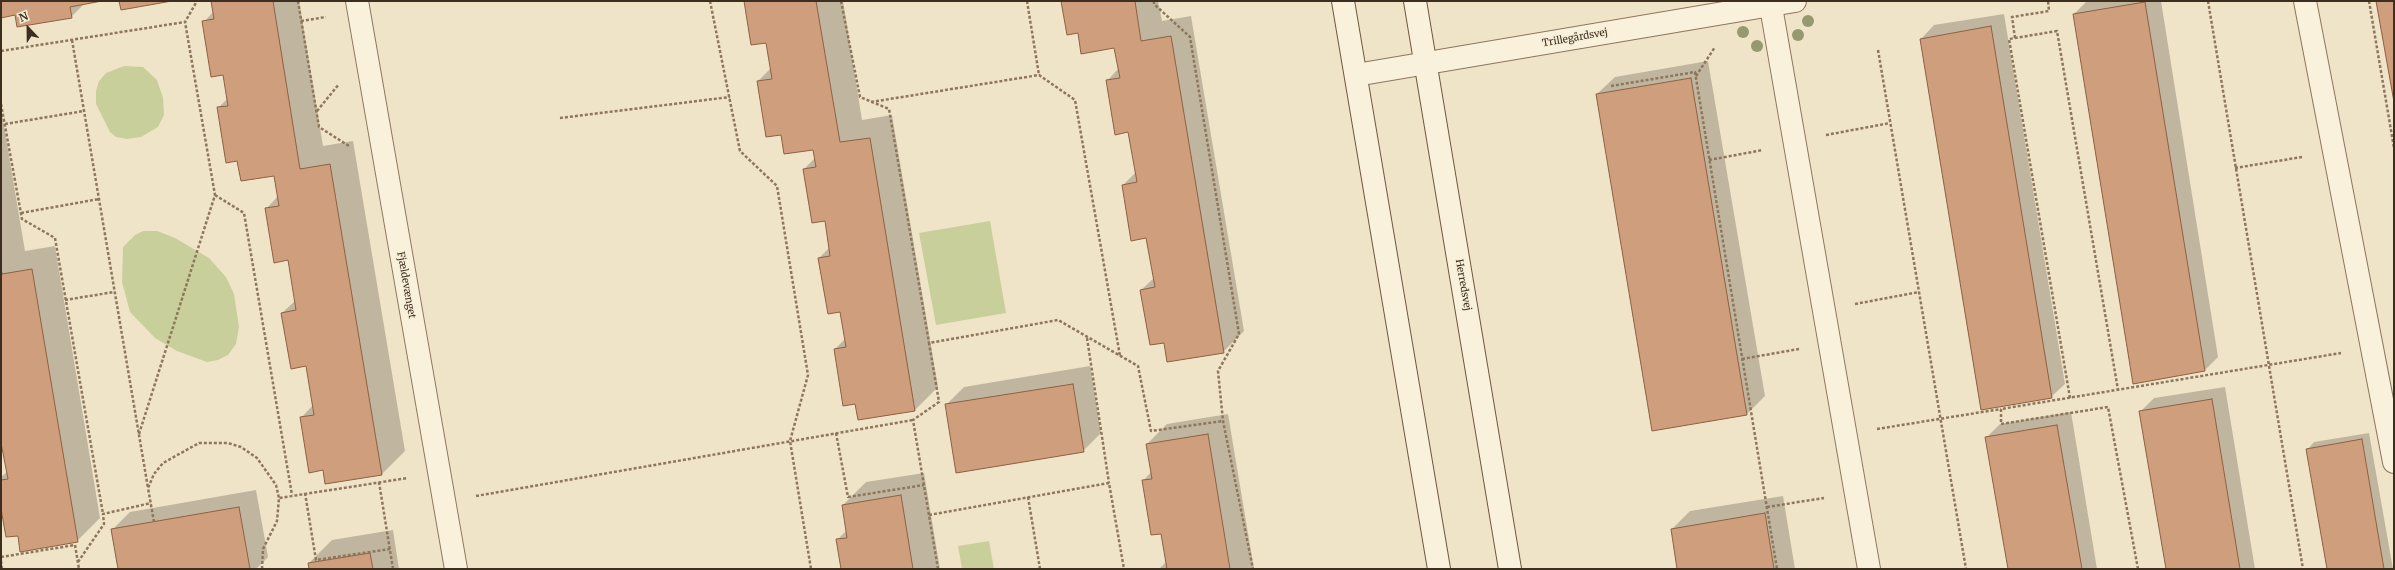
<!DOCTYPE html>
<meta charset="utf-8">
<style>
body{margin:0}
#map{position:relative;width:2395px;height:570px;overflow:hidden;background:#f0e4c8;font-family:Merriweather,serif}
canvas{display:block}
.frame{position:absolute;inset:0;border:2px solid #3d2e20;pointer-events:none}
.north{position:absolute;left:8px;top:8px;width:40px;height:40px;-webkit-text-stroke:3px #f7eed8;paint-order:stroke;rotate:338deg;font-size:11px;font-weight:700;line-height:16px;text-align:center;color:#3d2e20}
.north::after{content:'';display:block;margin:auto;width:14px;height:18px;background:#3d2e20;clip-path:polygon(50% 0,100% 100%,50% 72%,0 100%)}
</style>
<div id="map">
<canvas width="2395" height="570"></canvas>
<div class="frame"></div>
<div class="north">N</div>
</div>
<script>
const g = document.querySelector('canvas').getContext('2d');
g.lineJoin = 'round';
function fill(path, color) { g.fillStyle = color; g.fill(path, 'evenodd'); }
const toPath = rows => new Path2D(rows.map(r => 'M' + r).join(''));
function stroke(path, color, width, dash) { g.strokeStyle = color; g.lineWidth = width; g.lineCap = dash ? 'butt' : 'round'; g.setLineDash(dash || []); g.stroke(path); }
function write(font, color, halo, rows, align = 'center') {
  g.font = font + ' Merriweather,serif'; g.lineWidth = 3; g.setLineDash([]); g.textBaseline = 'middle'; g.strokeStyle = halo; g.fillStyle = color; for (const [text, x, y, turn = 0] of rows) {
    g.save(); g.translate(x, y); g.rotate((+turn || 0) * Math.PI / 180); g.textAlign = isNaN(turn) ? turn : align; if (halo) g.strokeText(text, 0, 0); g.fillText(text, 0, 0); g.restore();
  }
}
fill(toPath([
 [124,66,143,67,157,80,163,98,164,115,158,127,141,137,127,139,116,137,110,132,96,104,96,91,99,81,106,73],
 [990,221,1006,313,936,325,919,233],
 [143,231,157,231,175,238,209,258,226,277,234,294,239,327,236,344,228,355,218,360,207,362,177,351,155,338,130,312,122,282,123,247,135,235],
 [989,541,994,569,962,569,958,546]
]), '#c9cf9b');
fill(toPath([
 [1,1,96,1,85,3,71,17,16,14,1,17],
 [212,1,299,1,323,146,353,141,405,451,382,474,324,469,301,418,313,405,307,365,282,313,296,300,289,259,266,209,278,196,275,175,238,160,218,108,228,98,224,74,204,22,213,12],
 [745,1,843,1,862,120,892,115,938,387,915,410,859,419,856,403,835,349,845,339,840,311,819,258,830,247,826,220,804,169,815,158,813,148,782,134,758,81,771,68,767,41],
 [1062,1,1158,1,1162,21,1191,16,1244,331,1223,352,1164,341,1141,290,1154,278,1147,237,1123,185,1136,172,1129,131,1107,81,1119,68,1115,47,1079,32],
 [2087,1,2161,1,2218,357,2205,370,2074,14],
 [2004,14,2065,384,2051,397,1981,409,1921,39,1934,25],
 [1708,61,1765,396,1747,414,1597,94,1615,77],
 [1,108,25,251,55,246,100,518,77,541,18,534,1,503,1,477,8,471,1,442],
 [1090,366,1101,433,1083,451,946,405,964,387],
 [2225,387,2255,569,2167,569,2141,411,2154,398],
 [2071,412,2097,569,2009,569,1986,438,2000,424],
 [1228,414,1254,569,1159,569,1166,562,1162,532,1143,481,1151,472,1147,444,1167,424],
 [2369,433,2393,569,2328,569,2307,450,2314,442],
 [924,473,940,569,842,569,837,540,847,530,843,505,866,482],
 [256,490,268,557,256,569,119,569,112,530,130,512],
 [1783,496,1795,569,1678,569,1672,529,1690,511],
 [393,530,399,569,310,569,309,563,332,540]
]), '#0003');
const building = toPath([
 [1,1,102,1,70,7,72,18,17,27,15,15,1,18,1,1],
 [119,1,172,1,121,10,119,1],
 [211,1,273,1,300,169,330,164,382,475,325,484,323,470,309,473,300,417,314,415,306,366,291,369,281,313,296,310,288,260,274,263,265,208,279,206,274,176,241,181,237,161,226,163,217,107,228,106,223,75,211,77,202,21,214,19,211,1],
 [744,1,816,1,840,142,870,138,915,411,858,420,855,404,843,406,834,349,846,347,840,312,828,314,818,258,830,256,825,221,812,223,803,169,816,167,813,150,784,154,781,135,766,137,757,81,772,79,766,43,751,45,744,1],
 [1061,1,1135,1,1141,41,1171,36,1224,353,1167,362,1164,343,1150,345,1140,290,1155,287,1146,238,1131,241,1122,185,1137,182,1128,132,1115,135,1106,80,1120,78,1114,48,1081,54,1078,33,1067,35,1061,1],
 [2376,1,2394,1,2394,102,2376,1],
 [2145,2,2205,371,2133,384,2073,14,2145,2],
 [1991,26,2052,398,1981,410,1920,39,1991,26],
 [1691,78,1747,415,1652,431,1596,94,1691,78],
 [1,268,2,274,32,269,78,542,20,552,18,536,6,537,1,509,1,480,8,479,1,443,1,268],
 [1073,384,1084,452,956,473,945,404,1073,384],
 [2212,399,2240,569,2166,569,2139,411,2212,399],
 [2057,425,2082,569,2008,569,1985,437,2057,425],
 [1208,434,1230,569,1164,569,1167,569,1161,534,1151,535,1142,480,1152,479,1146,444,1208,434],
 [2362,439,2384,569,2327,569,2306,449,2362,439],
 [901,495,913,569,841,569,836,539,847,538,842,505,901,495],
 [239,507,250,569,118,569,111,529,239,507],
 [1765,513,1774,569,1677,569,1671,529,1765,513],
 [370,553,373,569,309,569,308,563,370,553]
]);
fill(building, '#cf9f7d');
stroke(building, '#8d5f41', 1);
const lane = toPath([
 [1770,1,1869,569],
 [2305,1,2394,462]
]);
const street = toPath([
 [357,1,456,569],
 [1356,75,1795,1]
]);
const secondary = toPath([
 [1343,1,1439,569],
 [1415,1,1510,569]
]);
stroke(lane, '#8d765c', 24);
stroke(street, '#8d765c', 24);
stroke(secondary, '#6f573f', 24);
stroke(toPath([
 [298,1,319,127,349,146],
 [710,1,740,151,777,186,808,375,790,441,811,569],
 [841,1,860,97,889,109,929,343],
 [1027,1,1039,75],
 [1154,1,1154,4,1190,37,1239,334,1218,371,1223,421,1253,569],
 [2208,1,2303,569],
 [2369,1,2394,148],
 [301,21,326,17],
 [2015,38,2012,17,2049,11,2048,1],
 [72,40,148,488],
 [1878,50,1966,569],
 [1,51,185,22],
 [1696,76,1715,47],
 [1611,86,1695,72,1777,569],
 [871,102,1039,75,1075,100,1120,356],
 [1,104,22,219,55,238,103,514],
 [317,111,339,84],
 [560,118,730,97],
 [5,124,84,111],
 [1826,135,1890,123],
 [1709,160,1763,150],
 [2235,168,2302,157],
 [215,195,244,213,292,495],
 [21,213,99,199],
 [65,300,114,292],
 [1855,304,1919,292],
 [1087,338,1109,483],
 [1742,359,1799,349],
 [2070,398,2009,39,2057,31,2118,390],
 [1877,429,2001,409],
 [836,433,848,497,924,485],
 [139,434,215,195,185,22,197,1],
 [379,482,393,569],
 [305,493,316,560,390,549],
 [476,496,913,420],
 [1028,497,1040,569],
 [1767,507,1824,498],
 [929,515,1109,483,1124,569],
 [154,522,148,488,154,474,163,463,199,443,228,443,241,447,257,458,276,485,279,498],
 [1,557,75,545,79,569],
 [1,561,2,569],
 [78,562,104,524,103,514,151,503],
 [262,569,263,549,277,521,279,498,408,478],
 [938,569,913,420,939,402,929,343,1058,320,1138,366,1151,431,1223,421],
 [2138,569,2108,407,2001,424,2001,409,2341,353]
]), '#8d765c', 2.5, [3, 2]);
stroke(lane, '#faf1dc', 22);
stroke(street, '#faf1dc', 22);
stroke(secondary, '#faf1dc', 22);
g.fillStyle = '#96986f';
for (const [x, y] of [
 [1808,21],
 [1743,32],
 [1798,35],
 [1757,46]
]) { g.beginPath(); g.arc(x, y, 6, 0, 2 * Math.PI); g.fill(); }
write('10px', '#3d2e20', '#f7eed8', [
 ["Trillegårdsvej",1575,38,-10],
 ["Fjældevænget",406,285,80],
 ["Herredsvej",1463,285,80]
]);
</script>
